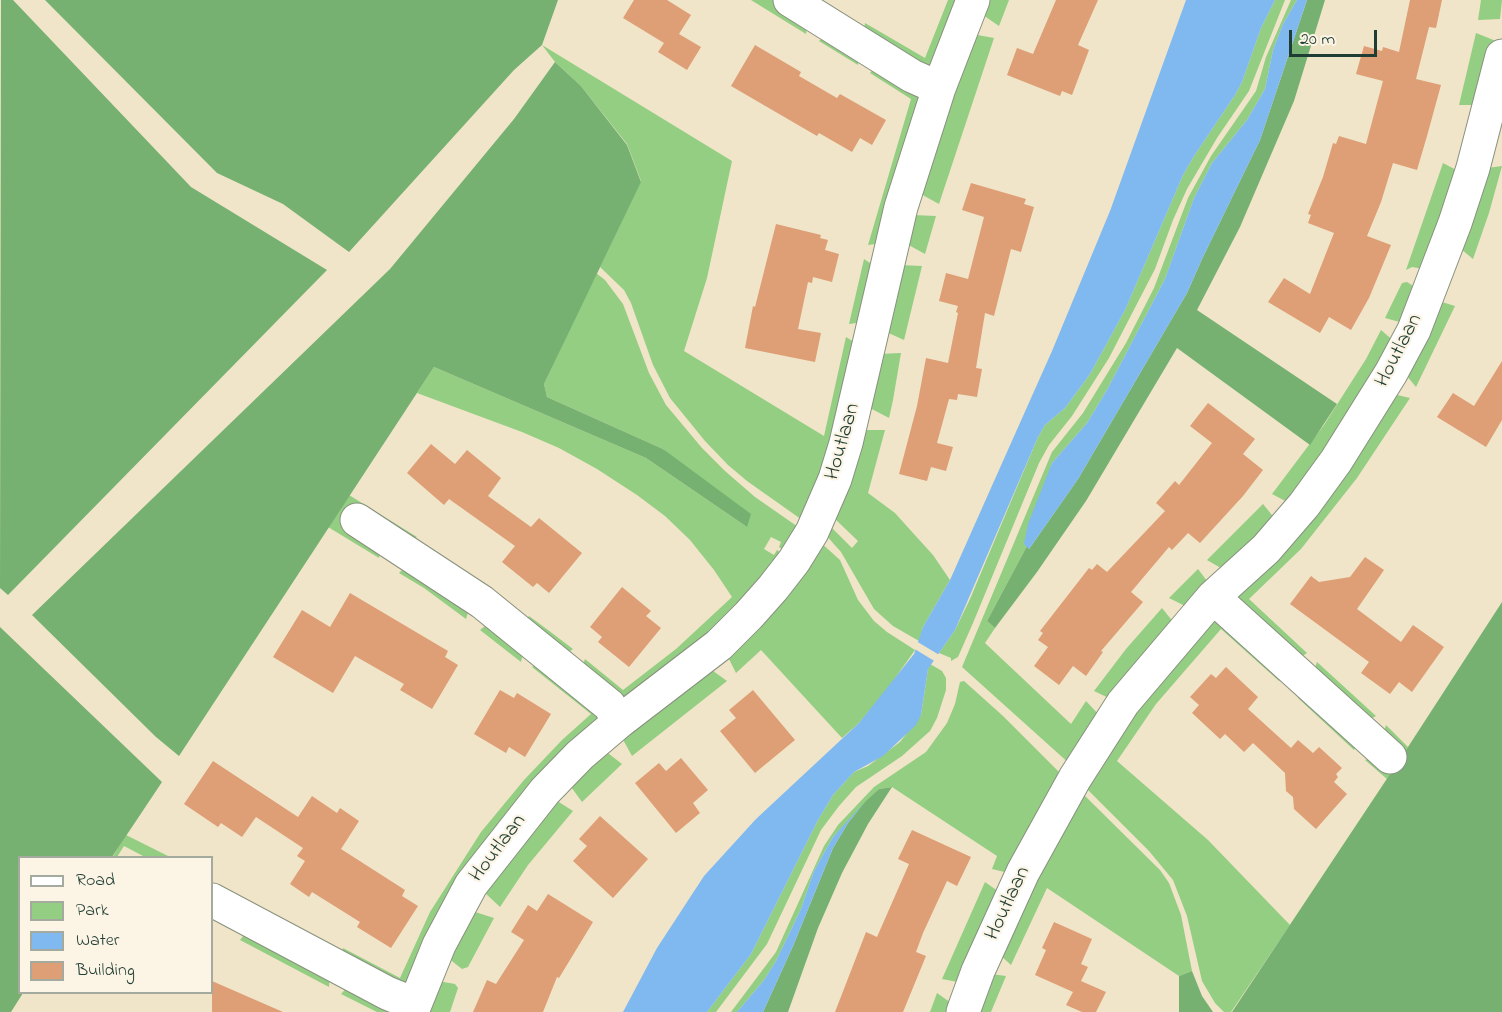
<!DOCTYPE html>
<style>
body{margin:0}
#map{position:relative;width:1502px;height:1012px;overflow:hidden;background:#f0e5c8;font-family:"Indie Flower",sans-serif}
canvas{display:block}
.legend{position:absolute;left:18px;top:856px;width:195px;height:138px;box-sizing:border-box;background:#fcf5e5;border:2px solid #a4ab9e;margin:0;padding:8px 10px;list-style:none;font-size:18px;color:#1f3d34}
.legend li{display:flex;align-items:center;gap:12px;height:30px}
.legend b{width:30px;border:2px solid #a4ab9e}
.scale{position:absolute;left:1289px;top:30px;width:88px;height:27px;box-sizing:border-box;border:3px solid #1f3d34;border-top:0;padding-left:8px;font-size:18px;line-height:21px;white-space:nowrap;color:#1f3d34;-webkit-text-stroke:4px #fcf5e5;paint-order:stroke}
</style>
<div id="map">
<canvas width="1502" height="1012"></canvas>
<ul class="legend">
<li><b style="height:8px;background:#fff"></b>Road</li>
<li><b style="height:16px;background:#93ce83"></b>Park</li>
<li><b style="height:16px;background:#80b8f0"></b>Water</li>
<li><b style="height:16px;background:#de9e76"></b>Building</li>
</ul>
<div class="scale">20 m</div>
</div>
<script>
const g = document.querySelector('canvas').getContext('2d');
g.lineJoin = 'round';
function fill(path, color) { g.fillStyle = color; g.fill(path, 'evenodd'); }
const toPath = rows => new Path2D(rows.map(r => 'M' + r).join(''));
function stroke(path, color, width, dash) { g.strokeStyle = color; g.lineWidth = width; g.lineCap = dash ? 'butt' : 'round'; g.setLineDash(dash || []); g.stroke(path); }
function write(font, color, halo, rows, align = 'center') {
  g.font = font + ' "Indie Flower",sans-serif'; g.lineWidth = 4.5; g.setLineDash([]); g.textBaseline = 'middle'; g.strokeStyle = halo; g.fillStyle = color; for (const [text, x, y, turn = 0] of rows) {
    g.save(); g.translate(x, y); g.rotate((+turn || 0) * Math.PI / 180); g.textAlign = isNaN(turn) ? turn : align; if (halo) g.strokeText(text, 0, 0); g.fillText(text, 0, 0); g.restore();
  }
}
fill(toPath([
 [751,0,775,0,808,21,806,34],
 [948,0,962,0,934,64,929,67,863,35,865,23,925,58],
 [985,0,1009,0,999,26,980,13],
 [1275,0,1285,0,1249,91,1217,138,1187,189,1173,220,1155,269,1109,358,1072,416,1049,445,1039,463,973,623,958,657,951,661,951,658,939,653,955,630,970,599,1038,437,1045,425,1065,408,1090,374,1125,310,1183,175,1194,156,1235,95,1242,82,1261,28],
 [1291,0,1297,0,1283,24,1273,50,1265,89,1247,120,1212,163,1194,198,1165,279,1108,388,1087,423,1052,463,1027,546,987,621,995,628,985,643,1071,724,1086,701,1101,717,1071,765,962,667,1052,452,1083,413,1126,343,1154,288,1188,198,1211,156,1256,91,1266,57],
 [1481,0,1502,0,1500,19,1478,20],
 [827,33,859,52,858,65,819,41],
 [1476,33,1496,41,1481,105,1459,105],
 [972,34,994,38,939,204,919,193],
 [542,45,732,161,707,278,684,351,824,436,846,337,859,345,805,522,747,481,728,465,705,441,670,398,653,365,631,303,624,290,600,267,641,181,627,144,581,86,555,62],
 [878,64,922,97,883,243,868,245,911,99,870,73],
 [1443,163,1462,173,1429,270,1412,267,1406,270],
 [1502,166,1489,213,1473,259,1461,249,1487,168],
 [913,215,936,216,925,254,905,243],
 [864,259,876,267,864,322,849,324],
 [900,265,922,266,904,340,884,331],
 [596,273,605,280,623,304,649,373,666,405,702,448,725,471,755,497,801,529,786,552,779,547,781,542,771,537,764,549,774,555,777,550,784,555,746,602,638,695,621,698,581,669,585,659,623,690,676,649,732,597,714,570,690,540,665,516,637,495,597,469,559,448,522,432,417,393,434,367,646,458,747,527,663,449,547,397,544,384],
 [1407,282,1421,291,1407,324,1385,318,1402,283],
 [1442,302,1455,306,1416,387,1406,375],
 [1381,330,1396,343,1291,504,1272,494,1324,425,1366,359],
 [901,353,893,400,889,418,868,407,879,354],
 [1393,394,1410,398,1357,478,1301,549,1249,599,1307,653,1295,661,1238,602,1240,591],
 [863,430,885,430,868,493,895,513,913,533,933,555,950,580,923,627,919,641,893,626,874,609,841,552,824,533,829,525,852,548,858,541,833,517],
 [349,495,417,537,407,544,348,507,340,520,381,546,379,558,328,527],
 [1263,504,1276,520,1226,571,1207,560],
 [819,541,840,560,858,600,874,621,887,632,915,650,886,691,859,723,842,738,761,650,736,673,726,653],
 [408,564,470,606,466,619,424,588,399,573],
 [1198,569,1210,585,1187,607,1169,598],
 [1162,608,1174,623,1113,700,1094,691,1126,649],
 [529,616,548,630,573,649,564,656,527,619],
 [1218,619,1283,671,1279,681,1221,629,1156,704,1117,761,1208,840,1290,925,1231,1012,1224,1012,1215,1003,1202,981,1187,916,1173,880,1149,851,1084,786,1116,734,1197,630],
 [490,622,525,646,521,662,480,630],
 [543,659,592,698,599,720,406,985,342,961,343,948,400,978,430,912,481,832,524,780,562,740,591,714,532,667],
 [1317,662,1376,716,1363,723,1312,676],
 [930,664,942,671,946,678,946,690,937,718,930,731,902,756,856,787,839,806,821,830,767,944,716,1012,707,1012,751,954,818,820,833,795,854,772,868,766,900,742,921,715,928,669],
 [709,668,727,681,632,756,621,736],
 [964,681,1003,716,1063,776,1013,874,992,869,997,856,892,787,879,789,833,837,814,871,801,909,776,961,764,980,737,1012,731,1012,776,952,824,846,838,825,874,787,926,752,947,723,955,704,960,682],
 [1302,689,1359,740,1354,750,1299,699,1296,695],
 [1386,725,1408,747,1387,779,1365,760,1376,756],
 [604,750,622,764,582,802,569,784],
 [1081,792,1160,870,1169,883,1181,915,1192,971,1179,976,1047,888,1011,965,999,954],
 [554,799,573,811,528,865,500,907,483,891],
 [126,835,170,857,145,857,124,846,117,857,112,858],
 [985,882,1002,894,963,983,942,979],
 [472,911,494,918,468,967,462,969,448,958],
 [248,930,330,973,329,987,240,940],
 [991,974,1006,976,991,1012,976,1012],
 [438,981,455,984,458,988,450,1012,426,1012],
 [351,983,396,1012,377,1012,341,994],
 [937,993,954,1005,951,1012,930,1012]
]), '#93ce83');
fill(toPath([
 [1,0,13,0,191,187,327,270,8,595,0,588],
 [45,0,558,0,542,45,514,70,349,252,283,204,217,173],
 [1307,0,1325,0,1294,101,1240,227,1197,310,1337,404,1310,445,1177,348,1086,501,1037,572,995,628,987,621,1027,546,1029,549,1078,479,1187,293,1202,259,1260,140],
 [555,62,581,86,627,145,641,182,544,384,547,397,663,449,751,514,747,527,646,458,434,367,179,756,156,737,32,615,390,269,514,119],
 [1502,602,1502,1012,1232,1012,1408,747],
 [0,627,162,782,112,857,20,858,20,992,23,993,11,1012,0,1012],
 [892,787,868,824,842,873,818,928,788,1012,763,1012,793,946,833,848,848,823,865,802,879,789],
 [1192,971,1202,996,1213,1012,1179,1012,1179,976]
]), '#76b171');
fill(toPath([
 [1186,0,1275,0,1261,28,1242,82,1235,95,1194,156,1183,175,1125,310,1090,374,1065,408,1045,425,1038,437,955,630,928,669,921,715,916,725,883,756,854,772,833,795,818,820,751,954,707,1012,623,1012,657,948,704,876,756,819,859,723,914,654,923,627,950,580,1052,351,1110,211],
 [1297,0,1307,0,1260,140,1202,259,1187,293,1078,479,1029,549,1024,544,1028,524,1052,463,1087,423,1108,388,1165,279,1194,198,1212,163,1247,120,1265,89,1273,50,1283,24],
 [865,802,848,823,833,848,793,946,763,1012,737,1012,764,980,776,961,801,909,814,871,833,837]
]), '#80b8f0');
fill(toPath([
 [916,641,941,656,936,662,913,648]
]), '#f0e5c8');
fill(toPath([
 [634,0,667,0,691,15,679,34,701,47,687,70,658,52,664,43,623,18],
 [1056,0,1098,0,1078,45,1089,50,1072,95,1062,91,1060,96,1007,75,1017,48,1033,54],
 [1410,0,1442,0,1436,28,1429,27,1416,79,1441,85,1427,136,1417,170,1393,163,1381,202,1367,236,1391,245,1369,298,1351,330,1329,317,1320,333,1268,302,1284,278,1310,294,1334,233,1308,223,1311,215,1308,214,1323,177,1333,143,1336,144,1339,136,1366,144,1383,81,1356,74,1364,46,1382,51,1383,47,1399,52],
 [755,45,801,72,799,76,837,98,840,94,886,120,872,145,860,138,852,152,819,133,817,136,731,86],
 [971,183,1026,199,1024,204,1034,207,1021,252,1011,249,994,316,985,313,976,368,982,369,977,397,958,394,957,400,949,399,937,443,953,447,946,471,931,467,927,481,899,474,917,406,926,358,948,363,958,313,956,312,958,306,939,301,946,273,968,279,984,217,962,210],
 [776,224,821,235,820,238,828,240,825,250,839,254,832,282,813,277,812,283,808,282,798,329,821,333,815,362,745,348,753,306,755,307],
 [1502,361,1502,420,1486,447,1437,417,1453,393,1474,406],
 [1208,403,1255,439,1243,454,1263,470,1243,496,1200,543,1188,533,1172,550,1169,547,1131,592,1143,602,1101,651,1103,652,1086,676,1073,666,1059,685,1034,666,1048,647,1038,640,1043,633,1040,631,1089,568,1092,570,1097,564,1107,572,1165,511,1156,503,1175,481,1179,485,1212,443,1190,426],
 [431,444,455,464,467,450,501,478,488,496,531,527,539,518,582,553,549,593,537,583,533,587,502,562,515,546,449,499,444,505,407,473],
 [1365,557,1384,570,1357,609,1401,642,1413,625,1444,647,1412,692,1399,682,1390,694,1361,673,1369,662,1290,604,1311,576,1319,582,1350,577],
 [622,587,651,611,646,616,661,628,629,667,598,642,602,637,590,627],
 [350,593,448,651,445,657,458,665,432,709,400,690,404,684,355,656,333,693,273,657,302,610,330,627],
 [1226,667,1258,697,1248,709,1291,748,1298,740,1313,753,1319,747,1342,768,1336,774,1338,777,1334,782,1347,794,1316,829,1294,809,1293,797,1286,791,1285,773,1253,743,1244,752,1225,734,1220,739,1192,713,1199,705,1190,697,1211,674,1216,678],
 [500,690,514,698,517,693,551,714,525,757,509,747,506,753,474,734],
 [753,690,795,740,755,773,720,731,736,718,729,710],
 [681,758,708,790,693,803,700,813,676,833,635,783,659,763,666,771],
 [213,761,298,817,312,796,337,813,340,808,359,821,341,849,405,890,402,896,418,906,391,948,357,927,360,922,312,892,309,897,290,884,305,861,297,856,303,848,256,817,242,837,221,823,218,827,184,804],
 [600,816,648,859,613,898,573,861,587,846,579,839],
 [912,830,971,857,957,886,947,881,923,933,916,952,926,956,903,1012,835,1012,866,932,877,937,909,864,898,859],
 [548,894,593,922,559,978,557,977,543,1012,473,1012,487,980,496,984,524,940,511,932,528,905,537,911],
 [1054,922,1092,939,1081,964,1088,967,1081,981,1106,992,1096,1012,1082,1012,1066,1005,1073,992,1035,975,1046,950,1042,948],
 [212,981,283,1012,212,1012]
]), '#de9e76');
const street = toPath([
 [790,0,912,76,939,88],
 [357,520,482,602,609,705,620,721],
 [1213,597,1390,757],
 [212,900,387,993,414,1004],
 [412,1012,439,945,471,885,545,791,580,755,620,721,719,645,749,615,773,588,794,561,812,532,835,479,846,443,901,207,939,88,973,0],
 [963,1012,978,971,1023,872,1075,778,1123,703,1213,597,1266,549,1304,505,1336,461,1391,373,1414,330,1455,223,1473,168,1502,56]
]);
stroke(street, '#88917e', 35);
stroke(street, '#fff', 33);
write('21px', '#1f3d34', '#fcf5e5', [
 ["Houtlaan",1400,351,-63],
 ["Houtlaan",844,442,-74],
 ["Houtlaan",499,849,-53],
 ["Houtlaan",1009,904,-65]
]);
</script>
